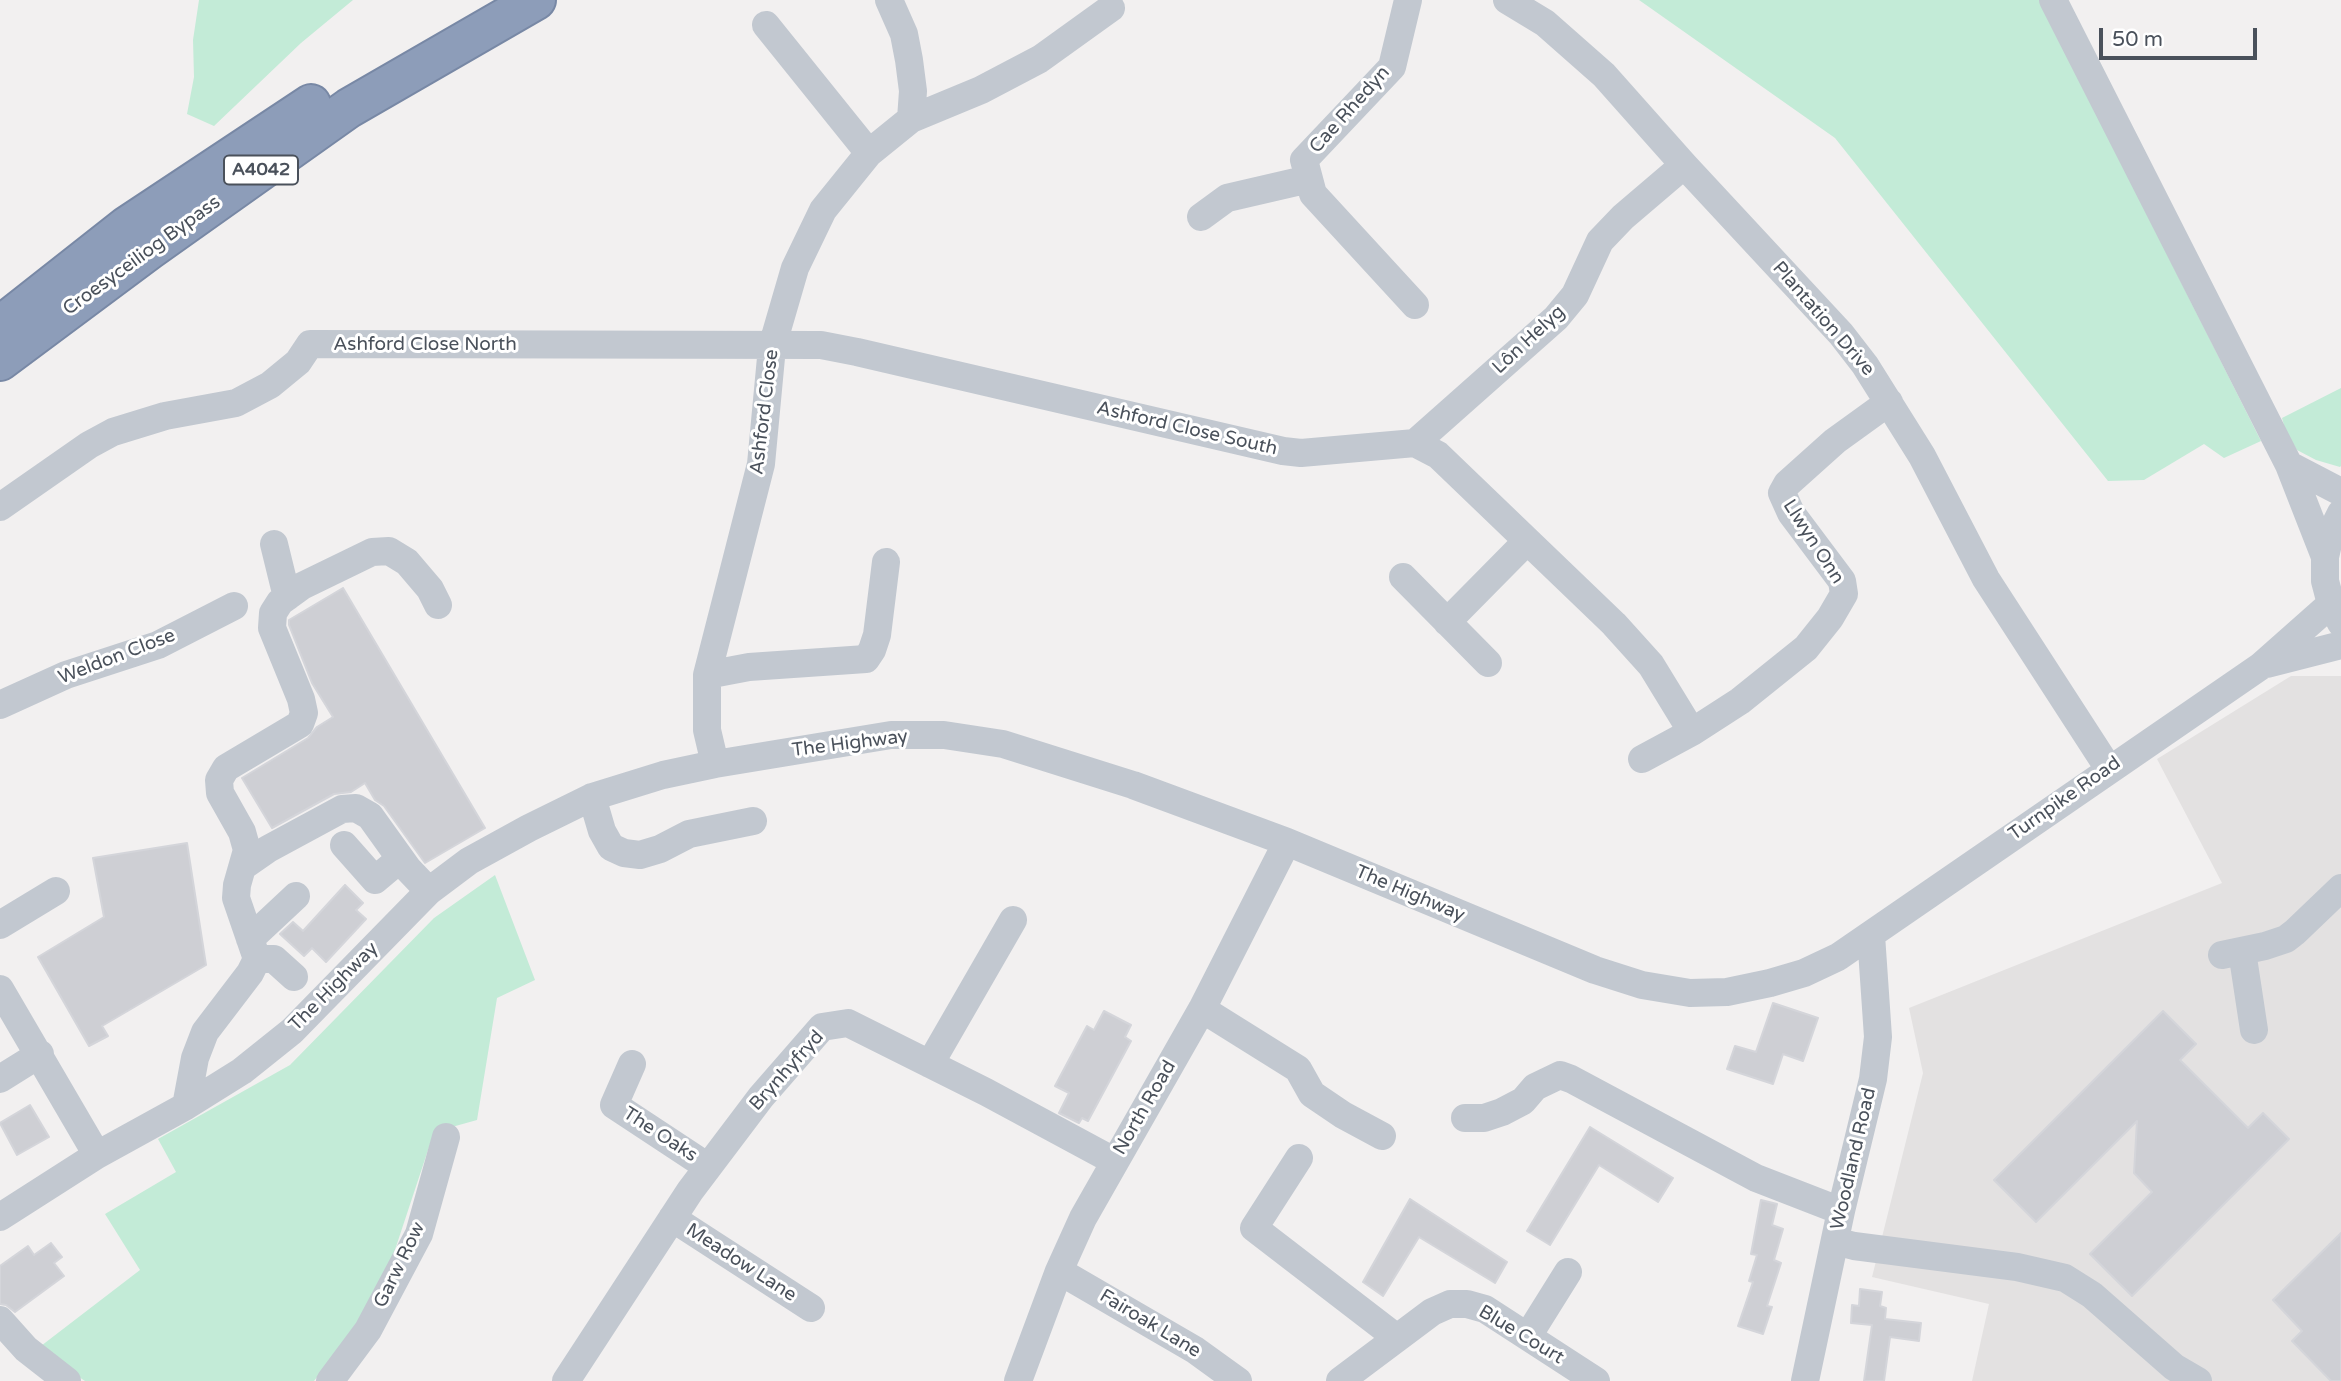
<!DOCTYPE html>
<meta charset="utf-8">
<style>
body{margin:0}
#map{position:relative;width:2341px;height:1381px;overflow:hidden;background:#f2f0f0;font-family:"Varela Round",sans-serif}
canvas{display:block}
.scale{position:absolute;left:2099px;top:28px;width:158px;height:32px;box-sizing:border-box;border:4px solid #4a515b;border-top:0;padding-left:9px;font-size:21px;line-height:24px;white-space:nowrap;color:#4a515b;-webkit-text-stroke:5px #fff;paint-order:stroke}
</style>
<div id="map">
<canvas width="2341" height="1381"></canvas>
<div class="scale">50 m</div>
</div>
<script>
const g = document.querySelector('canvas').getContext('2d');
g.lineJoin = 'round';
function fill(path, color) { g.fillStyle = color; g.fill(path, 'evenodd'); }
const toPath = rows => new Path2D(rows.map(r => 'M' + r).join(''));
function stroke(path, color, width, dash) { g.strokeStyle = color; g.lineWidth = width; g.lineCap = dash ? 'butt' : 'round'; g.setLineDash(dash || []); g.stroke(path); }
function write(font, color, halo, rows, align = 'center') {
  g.font = font + ' "Varela Round",sans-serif'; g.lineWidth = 6; g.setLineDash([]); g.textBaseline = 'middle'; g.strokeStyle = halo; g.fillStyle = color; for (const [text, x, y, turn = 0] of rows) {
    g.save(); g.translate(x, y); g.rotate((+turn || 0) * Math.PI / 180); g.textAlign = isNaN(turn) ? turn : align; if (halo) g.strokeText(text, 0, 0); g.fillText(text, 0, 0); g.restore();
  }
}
fill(toPath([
 [2291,676,2341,676,2341,1381,1972,1381,1989,1304,1872,1277,1923,1073,1909,1008,2222,883,2157,759]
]), '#e3e1e1');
fill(toPath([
 [199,0,353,0,301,43,214,126,187,114,194,77,193,40],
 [1639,0,2039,0,2261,441,2224,458,2204,444,2144,480,2108,481,1835,138],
 [2341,388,2341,466,2340,467,2316,460,2297,450,2286,433,2282,418],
 [495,875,535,980,497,998,477,1120,434,1132,381,1292,314,1381,85,1381,37,1349,140,1270,105,1214,176,1172,158,1139,290,1065,434,918]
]), '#c3ebd7');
const building = toPath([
 [343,588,485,828,425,863,384,806,375,800,365,783,351,792,334,794,272,828,242,778,308,738,317,727,333,717,312,683,289,625,289,620,343,588],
 [187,843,206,965,102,1026,108,1036,89,1046,38,957,104,917,93,858,187,843],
 [345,885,363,903,356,910,366,919,326,962,312,948,304,956,280,934,293,922,303,931,345,885],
 [1773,1003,1818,1018,1803,1061,1783,1054,1773,1084,1727,1069,1735,1046,1756,1052,1773,1003],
 [1104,1011,1131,1025,1125,1037,1131,1041,1088,1121,1082,1118,1079,1123,1059,1113,1069,1093,1055,1086,1087,1026,1094,1030,1104,1011],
 [2163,1011,2196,1044,2180,1060,2248,1128,2263,1113,2289,1139,2132,1296,2090,1254,2152,1192,2134,1173,2137,1121,2036,1222,1994,1180,2163,1011],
 [30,1105,49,1137,17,1155,0,1123,30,1105],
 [1590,1127,1673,1178,1658,1202,1599,1165,1550,1245,1527,1231,1590,1127],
 [1410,1199,1507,1262,1495,1283,1419,1237,1383,1296,1363,1282,1410,1199],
 [1761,1200,1777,1204,1772,1225,1783,1229,1774,1260,1781,1263,1767,1306,1772,1307,1763,1334,1738,1326,1753,1282,1749,1281,1757,1255,1751,1254,1761,1200],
 [2341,1233,2341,1381,2331,1381,2292,1341,2302,1331,2273,1300,2341,1233],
 [51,1243,62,1257,54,1263,64,1276,15,1312,6,1305,0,1304,0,1266,28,1246,34,1255,51,1243],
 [1860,1289,1882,1292,1880,1306,1886,1308,1885,1319,1921,1323,1919,1341,1890,1337,1884,1381,1864,1381,1872,1325,1851,1323,1852,1305,1859,1306,1860,1289]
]);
fill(building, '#cecfd4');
stroke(building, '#d4d5da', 2);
const highway = toPath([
 [0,326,127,226,311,104],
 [0,361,149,250,349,108,536,0]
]);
stroke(highway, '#7888a5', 42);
stroke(toPath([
 [889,0,904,34,909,60,913,91,911,119],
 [1408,0,1392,67,1304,160,1313,194,1415,305],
 [1507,0,1545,23,1604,75,1684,165,1841,334,1865,365,1922,456,1986,579,2109,769],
 [2053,0,2289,465,2325,557],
 [766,25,869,153],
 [1201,217,1227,198,1309,179],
 [1415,443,1556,318,1575,295,1600,241,1623,217,1684,165],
 [2289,465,2341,492],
 [0,507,89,445,113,432,165,416,236,403,270,385,298,362,310,344,821,345,857,352,1283,451,1301,453,1415,443,1438,455,1614,624,1651,665,1692,732],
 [2341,513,2330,535,2325,557,2325,581,2331,604,2341,623],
 [274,544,287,597],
 [1403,577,1488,663],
 [1447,622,1527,541],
 [2267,664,2341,645],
 [707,675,749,667,866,659,872,650,877,635,886,562],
 [0,705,66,675,158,645,234,606],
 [1642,759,1692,732,1740,701,1806,648,1830,618,1844,594,1842,581,1791,513,1782,493,1787,484,1835,441,1889,402],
 [715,764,707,730,707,675,761,464,772,347,795,268,823,210,869,153,911,119,981,90,1040,59,1111,8],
 [592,797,602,831,611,847,624,853,640,855,660,849,689,834,753,821],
 [344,845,375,880,400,859],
 [245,865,268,849,342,809,356,808,370,816,408,869,429,891],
 [0,925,56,891],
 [250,939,296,896],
 [2242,951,2254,1030],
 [2222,955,2265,946,2286,939,2295,932,2341,888],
 [257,959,274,959,294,977],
 [0,989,97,1155],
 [1202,1009,1298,1069,1312,1094,1343,1115,1382,1136],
 [632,1064,614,1105,708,1167],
 [930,1064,1013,920],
 [0,1079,40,1054],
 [186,1106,195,1058,205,1032,250,973,257,959,236,898,237,885,247,850,242,832,220,793,219,780,226,768,300,724,304,713,301,699,272,628,273,613,280,602,302,586,372,552,389,551,407,562,430,589,438,605],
 [1465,1118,1484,1118,1502,1112,1523,1101,1535,1087,1560,1075,1571,1079,1756,1178,1841,1211],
 [1299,1158,1254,1228,1397,1338],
 [0,1217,97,1155,186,1106,242,1071,292,1031,429,891,469,861,529,828,592,797,663,775,715,764,891,735,944,735,1003,744,1133,785,1287,842,1595,970,1642,985,1690,993,1727,992,1770,983,1804,973,1838,957,2261,666,2331,604],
 [672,1218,811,1308],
 [1835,1241,1854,1246,2017,1267,2065,1278,2092,1295,2174,1367,2198,1381],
 [1059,1271,1195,1350,1238,1381],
 [0,1320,26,1349,67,1381],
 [1528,1336,1568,1272],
 [330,1381,368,1330,419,1234,446,1137],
 [566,1381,690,1191,761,1097,822,1027,848,1023,986,1092,1114,1161],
 [1018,1381,1059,1271,1083,1218,1202,1009,1287,842],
 [1340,1381,1432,1312,1450,1304,1467,1304,1485,1309,1596,1381],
 [1805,1381,1841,1211,1873,1079,1878,1037,1871,935]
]), '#c2c8d0', 28);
stroke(highway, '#8d9db9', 38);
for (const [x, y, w] of [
 [261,170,74]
]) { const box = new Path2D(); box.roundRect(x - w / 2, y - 14.5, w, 29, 5); g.fillStyle = '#fff'; g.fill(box); stroke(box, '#4a515b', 2); }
write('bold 18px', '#4a515b', null, [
 ["A4042",261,170]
]);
write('19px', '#4a515b', '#fff', [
 ["Cae Rhedyn",1350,110,-48],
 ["Croesyceiliog Bypass",142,256,-36],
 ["Plantation Drive",1823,319,49],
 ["Lôn Helyg",1529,340,-43],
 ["Ashford Close North",425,345],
 ["Ashford Close",765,412,-83],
 ["Ashford Close South",1187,429,13],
 ["Llwyn Onn",1813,542,57],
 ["Weldon Close",117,657,-21],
 ["The Highway",850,744,-7],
 ["Turnpike Road",2065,799,-35],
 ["The Highway",1410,894,23],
 ["The Highway",334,987,-45],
 ["Brynhyfryd",787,1071,-48],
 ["North Road",1145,1108,-60],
 ["The Oaks",660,1135,33],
 ["Woodland Road",1854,1159,-77],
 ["Meadow Lane",741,1263,33],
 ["Garw Row",400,1265,-64],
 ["Fairoak Lane",1150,1324,31],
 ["Blue Court",1521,1335,31]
]);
</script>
